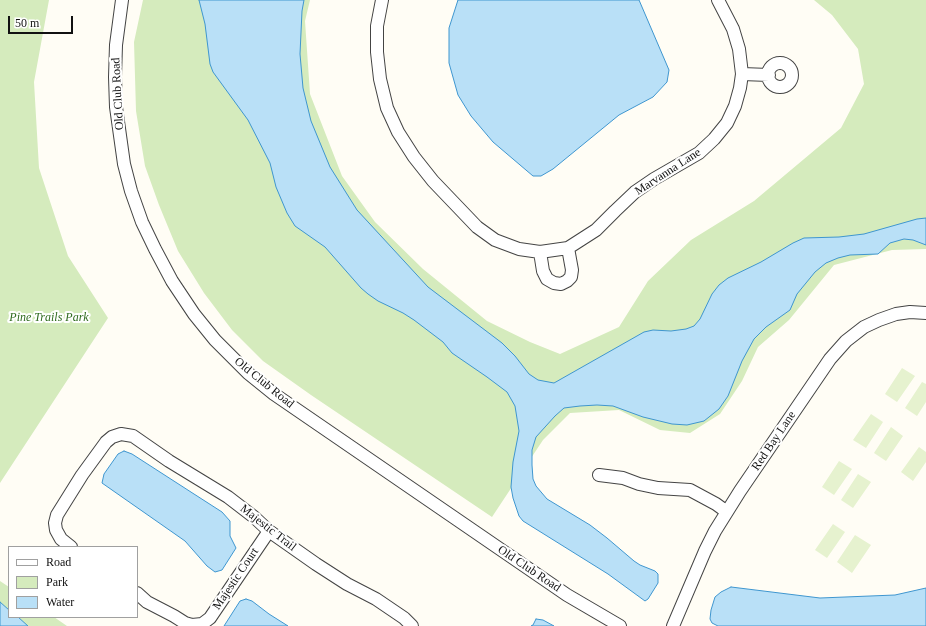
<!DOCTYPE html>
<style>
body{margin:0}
#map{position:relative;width:926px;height:626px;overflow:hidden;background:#fffdf5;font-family:"Times New Roman",serif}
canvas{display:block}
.legend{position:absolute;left:8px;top:546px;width:130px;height:72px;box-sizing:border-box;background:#fff;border:1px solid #a0a0a0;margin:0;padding:5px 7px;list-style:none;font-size:12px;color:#111}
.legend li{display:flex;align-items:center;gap:8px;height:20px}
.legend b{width:20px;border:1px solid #a0a0a0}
.scale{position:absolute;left:8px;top:16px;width:65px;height:18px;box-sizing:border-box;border:2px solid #111;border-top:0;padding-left:5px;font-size:12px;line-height:14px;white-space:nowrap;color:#111;-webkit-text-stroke:3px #fff;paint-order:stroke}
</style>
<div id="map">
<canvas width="926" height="626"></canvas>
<ul class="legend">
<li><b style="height:5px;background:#fff"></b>Road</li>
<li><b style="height:11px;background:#d5ebbd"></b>Park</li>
<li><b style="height:11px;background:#b9e0f7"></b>Water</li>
</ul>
<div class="scale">50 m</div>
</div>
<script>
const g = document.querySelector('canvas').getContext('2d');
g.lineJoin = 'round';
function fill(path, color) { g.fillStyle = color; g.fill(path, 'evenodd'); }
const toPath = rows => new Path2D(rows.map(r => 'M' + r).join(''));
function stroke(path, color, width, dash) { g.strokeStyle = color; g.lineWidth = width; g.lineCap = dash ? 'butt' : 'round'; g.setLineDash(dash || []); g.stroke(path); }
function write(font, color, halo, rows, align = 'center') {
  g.font = font + ' "Times New Roman",serif'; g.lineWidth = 4; g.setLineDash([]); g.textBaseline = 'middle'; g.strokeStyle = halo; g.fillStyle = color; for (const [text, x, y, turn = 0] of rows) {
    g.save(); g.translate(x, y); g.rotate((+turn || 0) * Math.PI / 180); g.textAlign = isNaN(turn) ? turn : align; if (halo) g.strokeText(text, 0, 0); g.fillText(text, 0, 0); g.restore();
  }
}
fill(toPath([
 [0,0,49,0,34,82,39,168,68,256,108,318,0,483],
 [143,0,310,0,305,21,310,94,342,176,375,222,423,269,487,321,530,342,560,354,619,327,648,281,691,240,754,201,841,128,864,84,858,49,832,15,814,0,926,0,926,249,892,250,834,265,789,320,758,347,742,381,720,414,690,433,660,430,619,410,570,413,543,440,492,517,311,395,263,361,232,330,204,293,178,251,159,205,145,166,136,111,134,42],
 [0,581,9,587,9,617,54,617,67,626,0,626]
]), '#d5ebbd');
fill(toPath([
 [902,368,915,376,897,402,885,394],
 [922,382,926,384,926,402,917,416,905,408],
 [871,414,883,422,866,448,853,440],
 [891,427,903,436,886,461,874,453],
 [919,447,926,452,926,462,913,481,901,472],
 [839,461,852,469,834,495,822,487],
 [858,474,871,482,853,508,841,500],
 [833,524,845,532,827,558,815,550],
 [855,535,871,545,852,573,837,562]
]), '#e6f2cf');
const water = toPath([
 [199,0,304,0,302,11,300,54,303,88,311,121,330,167,357,210,428,287,502,343,515,356,529,374,538,380,554,383,644,332,653,330,671,331,686,329,694,326,700,319,712,294,719,285,728,278,761,262,793,243,804,238,839,237,864,234,917,219,926,218,926,245,913,240,904,239,890,243,878,254,850,255,838,258,826,263,815,272,797,294,790,310,766,327,754,339,742,361,728,396,719,409,704,421,687,425,672,424,643,417,613,406,597,405,580,406,564,408,555,416,536,437,532,450,532,465,533,479,536,486,547,499,590,525,607,538,634,561,640,565,655,571,658,574,658,583,648,599,645,601,608,574,523,521,519,516,513,498,511,487,513,462,519,431,515,406,507,392,487,377,452,353,443,342,414,320,403,313,378,301,368,294,361,288,325,247,295,226,287,213,276,187,270,163,248,120,213,72,210,64,205,24,199,0],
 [458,0,639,0,669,70,667,82,653,97,619,115,553,169,541,176,533,176,493,142,471,116,458,95,449,63,449,28,458,0],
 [124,451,132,454,194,494,222,512,230,521,230,536,236,548,222,570,215,572,207,566,185,541,102,483,104,474,118,454,124,451],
 [731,587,820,598,895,595,926,588,926,626,718,626,712,623,710,619,711,610,715,597,721,592,731,587],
 [246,599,252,601,269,614,288,626,224,626,240,601,246,599],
 [0,602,9,610,9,617,18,617,28,626,0,626,0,602],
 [536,619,543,620,554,626,531,626,533,625,536,619]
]);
fill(water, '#b9e0f7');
stroke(water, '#3f96cf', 1);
const minor = toPath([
 [122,0,116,45,115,77,116,107,124,164,131,191,142,222,155,249,172,281,194,314,215,340,248,373,274,394,567,595,620,626],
 [382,0,377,26,377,52,380,79,387,108,398,132,414,157,433,181,477,227,495,240,519,249,540,252,568,248,596,230,615,211,635,192,654,179,699,153,714,139,727,123,735,106,740,88,742,74,739,49,733,29,718,0],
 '768 75a12 12 0 1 1 24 0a12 12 0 1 1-24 0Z',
 [742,74,769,75],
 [540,252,543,271,547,279,554,283,561,284,567,281,571,277,572,270,568,248],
 [599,475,623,478,639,484,658,488,690,490,716,504,727,512],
 [71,547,61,539,56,530,55,523,57,515,82,475,106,442,112,437,121,434,133,436,169,461,228,497,254,517,269,531,316,564,347,584,376,599,404,618,412,626],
 [137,593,147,602,174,616,185,623,192,625,202,624,210,618,269,531],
 [673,626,705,551,715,531,740,491,830,359,846,341,864,327,879,320,896,314,910,312,926,313]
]);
stroke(minor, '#444', 14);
stroke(minor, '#fff', 12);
write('12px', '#111', '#fff', [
 ["Old Club Road",118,94,-93],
 ["Marvanna Lane",668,172,-33],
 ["Old Club Road",264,383,39],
 ["Red Bay Lane",774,441,-56],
 ["Majestic Trail",268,528,38],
 ["Old Club Road",529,569,34],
 ["Majestic Court",236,579,-56]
]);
write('italic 12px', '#2f6b1f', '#fff', [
 ["Pine Trails Park",49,318]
]);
</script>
